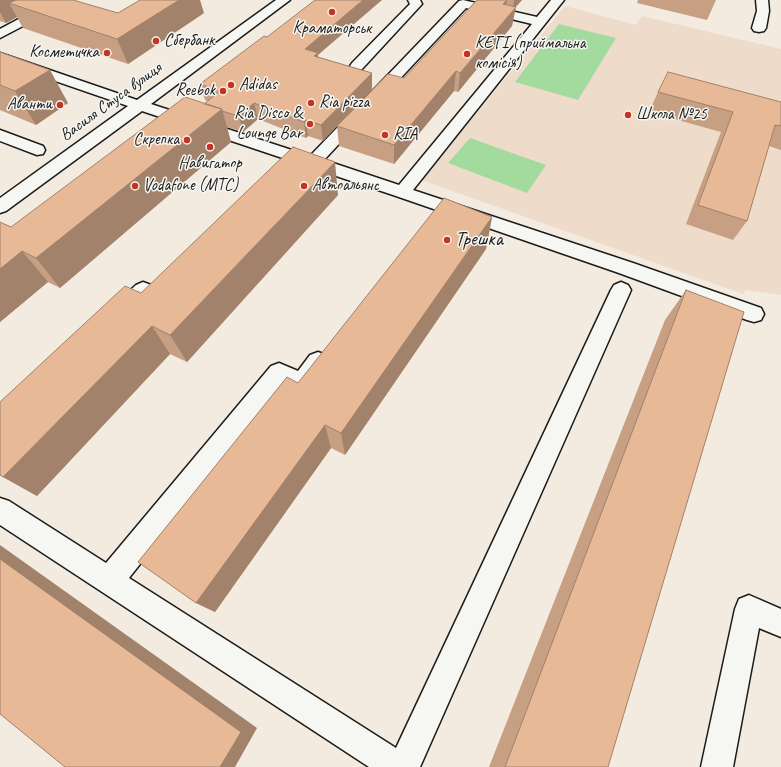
<!DOCTYPE html>
<meta charset="utf-8">
<style>
body{margin:0}
canvas{display:block;background:#f3eae0}
</style>
<canvas width="781" height="767"></canvas>
<script>
const g = document.querySelector('canvas').getContext('2d');
g.lineJoin = 'round';
function fill(path, color) { g.fillStyle = color; g.fill(path, 'evenodd'); }
const toPath = rows => new Path2D(rows.map(r => 'M' + r).join(''));
function stroke(path, color, width, dash) { g.strokeStyle = color; g.lineWidth = width; g.lineCap = dash ? 'butt' : 'round'; g.setLineDash(dash || []); g.stroke(path); }
function write(font, color, halo, rows, align = 'center') {
  g.font = font + ' Caveat,sans-serif'; g.lineWidth = 3; g.setLineDash([]); g.textBaseline = 'middle'; g.strokeStyle = halo; g.fillStyle = color; for (const [text, x, y, turn = 0] of rows) {
    g.save(); g.translate(x, y); g.rotate((+turn || 0) * Math.PI / 180); g.textAlign = isNaN(turn) ? turn : align; if (halo) g.strokeText(text, 0, 0); g.fillText(text, 0, 0); g.restore();
  }
}
fill(toPath([
 [565,6,636,25,642,16,781,49,781,295,746,290,743,294,421,180]
]), '#efdbca');
fill(toPath([
 [559,24,616,38,578,100,515,82],
 [470,138,546,165,527,193,448,163]
]), '#a3db9f');
const minor = toPath([
 [54,0,69,0,67,3,0,38,0,29,54,0],
 [276,0,290,0,151,104,310,156,459,1,463,0,537,17,551,0,564,0,413,190,633,263,761,308,764,314,761,320,754,322,747,320,619,273,396,196,142,111,6,211,0,213,0,198,128,106,0,62,0,53,137,100,276,0],
 [466,8,532,24,399,185,324,160,466,8],
 [408,0,420,0,422,4,362,69,357,70,352,69,350,66,352,63,410,4,408,0],
 [756,0,768,0,769,11,766,28,764,31,759,32,754,31,752,28,757,11,756,0],
 [0,130,43,146,45,150,43,154,37,155,0,141,0,130],
 [143,282,159,288,163,284,170,282,177,284,180,289,169,302,162,305,146,299,125,320,118,322,111,320,108,314,111,308,136,285,143,282],
 [621,282,628,285,631,290,420,767,369,767,0,525,0,498,9,501,106,563,271,366,279,363,298,371,310,355,318,352,326,355,329,361,309,390,301,392,282,384,129,578,396,748,611,290,614,285,621,282],
 [749,595,781,609,781,637,759,628,733,767,701,767,735,609,739,599,749,595]
]);
stroke(minor, '#1c1c1c', 3);
fill(minor, '#f6f6f2');
fill(toPath([
 [0,0,118,13,204,13,128,64,23,28,17,17,6,23,0,21],
 [477,0,522,0,515,7,512,26,458,92,454,91,394,164,339,146,337,126,404,78],
 [638,0,716,0,707,20,637,3],
 [0,52,68,103,36,125,0,110],
 [318,55,318,57,372,73,372,89,323,141,308,136,306,138,258,119,243,132,227,127,231,142,60,288,48,282,0,322,0,222,11,227,204,104,208,101,205,100,200,84],
 [658,92,781,102,781,150,769,146,747,221,733,240,686,224,721,132,649,112],
 [338,195,187,362,170,354,37,496,3,477,141,293],
 [492,217,486,249,345,455,331,448,215,612,196,603,298,383],
 [686,290,608,767,489,767,665,320]
]), '#c79f82');
fill(toPath([
 [0,0,30,0,9,3,17,17,6,23,0,12],
 [179,0,200,0,204,13,128,64,117,39],
 [363,0,382,0,318,55,320,69,305,49],
 [507,0,504,19,503,4],
 [514,0,522,0,513,10],
 [516,7,512,26,458,92,460,73],
 [50,70,68,103,36,125,15,91],
 [456,71,454,91,394,164,394,145],
 [372,73,372,89,323,141,321,125],
 [254,103,258,119,243,132,239,116],
 [222,109,231,142,60,288,36,258],
 [306,120,308,136,306,138,304,122],
 [335,162,338,195,187,362,170,335],
 [492,217,486,249,345,455,341,433],
 [22,251,48,282,0,322,0,269],
 [152,326,170,354,37,496,3,477],
 [325,425,331,448,215,612,196,603],
 [0,545,257,728,235,767,220,767,0,559]
]), '#a2826a');
const building = toPath([
 [16,0,73,0,118,13,140,0,179,0,117,39,9,3,16,0],
 [315,0,363,0,305,49,318,53,314,56,372,73,321,125,306,120,304,122,254,103,239,116,222,111,222,109,204,104,220,91,200,84,264,36,267,37,315,0],
 [477,0,507,0,503,4,516,7,460,73,456,71,394,145,337,126,388,74,404,78,477,0],
 [0,52,50,70,15,91,0,85,0,52],
 [668,72,781,102,781,126,775,125,747,221,698,205,733,112,658,92,668,72],
 [185,97,222,109,36,258,22,251,0,269,0,222,11,227,185,97],
 [293,147,335,162,170,335,152,326,3,477,0,475,0,402,125,286,141,293,293,147],
 [444,198,492,217,341,433,325,425,196,603,138,562,287,377,298,383,444,198],
 [686,290,744,312,608,767,505,767,686,290],
 [0,559,241,732,220,767,65,767,0,714,0,559]
]);
fill(building, '#e7b997');
stroke(building, '#a2826a', 1);
for (const [x, y, r, color] of [
 [332,12,4,"#c8321e"],
 [156,41,4,"#c8321e"],
 [107,53,4,"#c8321e"],
 [467,54,4,"#c8321e"],
 [231,85,4,"#c8321e"],
 [223,91,4,"#c8321e"],
 [311,103,4,"#c8321e"],
 [60,105,4,"#c8321e"],
 [628,115,4,"#c8321e"],
 [310,124,4,"#c8321e"],
 [385,135,4,"#c8321e"],
 [187,140,4,"#c8321e"],
 [210,147,4,"#c8321e"],
 [135,186,4,"#c8321e"],
 [304,186,4,"#c8321e"],
 [447,240,4,"#c8321e"]
]) { const dot = new Path2D(); dot.arc(x, y, r, 0, 2 * Math.PI); g.fillStyle = color; g.fill(dot); stroke(dot, '#f6f6f2', 1.5); }
write('17px', '#1c1c1c', '#f6f6f2', [
 ["Краматорськ",332,29,"center"],
 ["Сбербанк",164,41],
 ["КЕГІ (приймальна",475,44],
 ["комісія)",475,64],
 ["Косметичка",99,53,"right"],
 ["Adidas",239,85],
 ["Reebok",215,91,"right"],
 ["Ria pizza",319,103],
 ["Аванти",52,105,"right"],
 ["Ria Disco &",302,114,"right"],
 ["Lounge Bar",302,134,"right"],
 ["Школа №25",636,115],
 ["RIA",393,135],
 ["Скрепка",179,140,"right"],
 ["Навигатор",210,164,"center"],
 ["Vodafone (МТС)",143,186],
 ["Автоальянс",312,186]
], 'left');
write('17px', '#1c1c1c', '#f6f6f2', [
 ["Василя Стуса вулиця",111,102,-36]
]);
write('20px', '#1c1c1c', '#f6f6f2', [
 ["Трешка",455,240]
], 'left');
</script>
